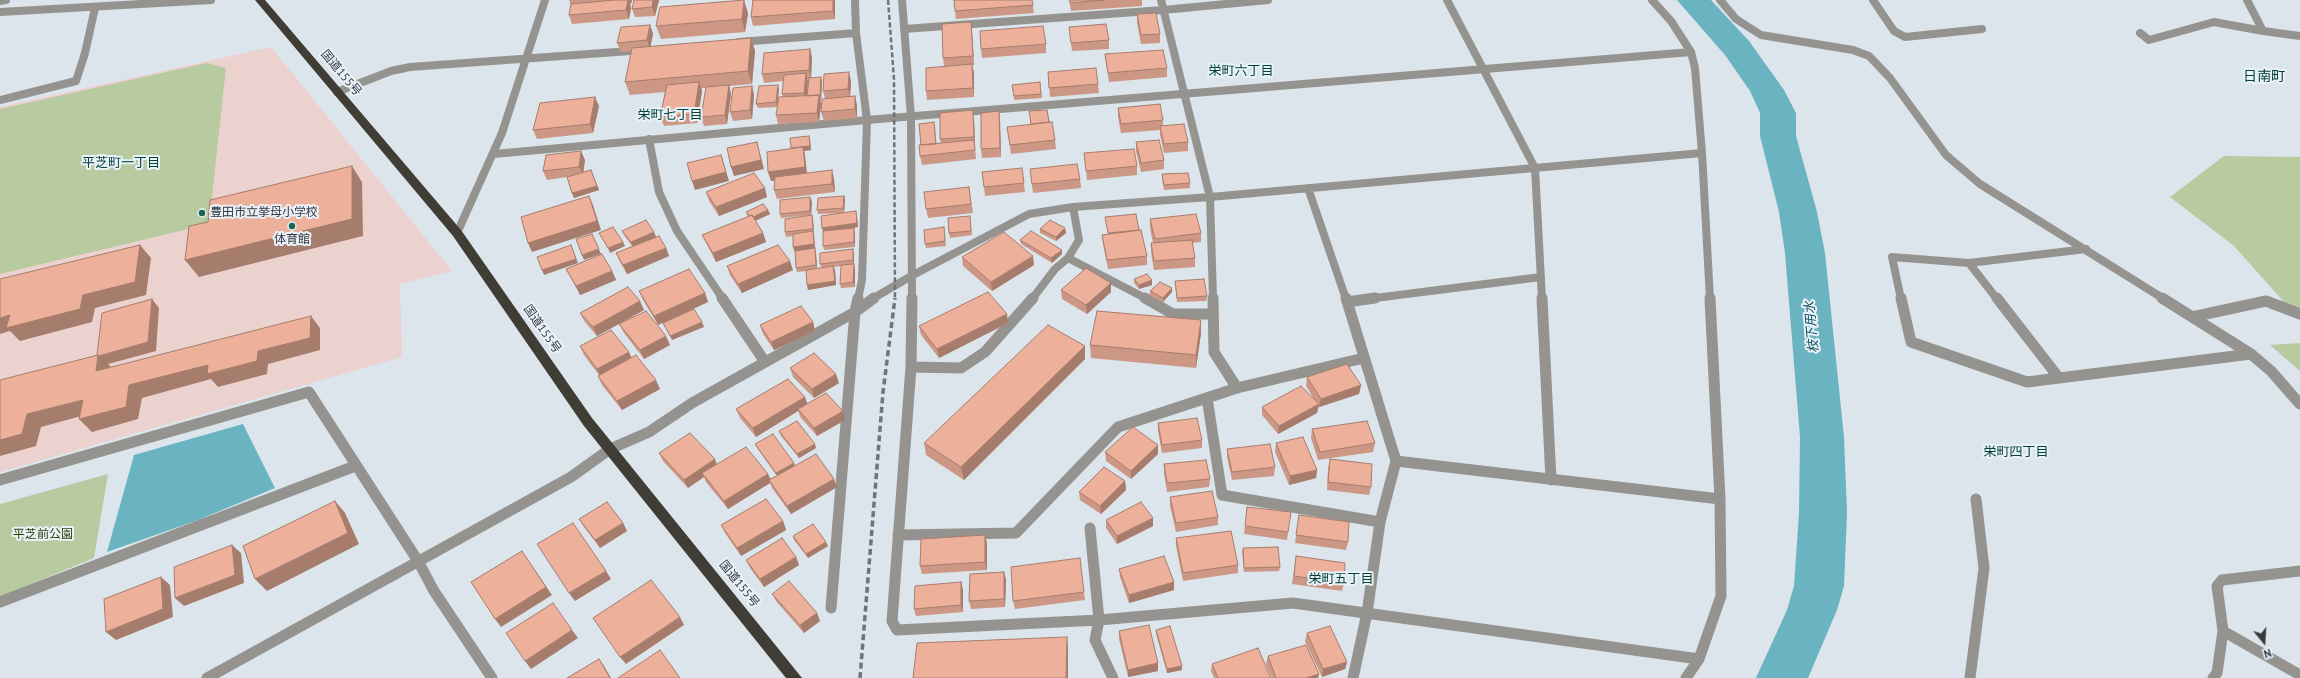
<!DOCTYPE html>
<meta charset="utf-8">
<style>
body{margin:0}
#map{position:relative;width:2300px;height:678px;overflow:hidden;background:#dce4ec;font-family:"PT Sans",sans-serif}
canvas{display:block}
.north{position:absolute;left:2244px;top:622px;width:40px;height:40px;-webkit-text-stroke:3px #e9f1f9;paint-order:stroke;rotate:162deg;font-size:11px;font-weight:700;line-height:16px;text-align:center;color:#373a3d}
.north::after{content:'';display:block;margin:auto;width:14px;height:18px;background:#373a3d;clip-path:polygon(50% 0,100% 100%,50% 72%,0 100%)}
</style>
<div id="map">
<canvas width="2300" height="678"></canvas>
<div class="north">N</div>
</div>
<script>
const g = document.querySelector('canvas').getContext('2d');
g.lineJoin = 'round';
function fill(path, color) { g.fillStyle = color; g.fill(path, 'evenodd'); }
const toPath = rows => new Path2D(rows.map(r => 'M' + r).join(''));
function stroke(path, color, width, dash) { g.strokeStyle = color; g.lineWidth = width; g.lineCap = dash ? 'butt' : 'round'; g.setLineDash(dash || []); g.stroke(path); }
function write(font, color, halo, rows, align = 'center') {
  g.font = font + ' "PT Sans","Noto Sans JP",sans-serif'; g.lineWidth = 4; g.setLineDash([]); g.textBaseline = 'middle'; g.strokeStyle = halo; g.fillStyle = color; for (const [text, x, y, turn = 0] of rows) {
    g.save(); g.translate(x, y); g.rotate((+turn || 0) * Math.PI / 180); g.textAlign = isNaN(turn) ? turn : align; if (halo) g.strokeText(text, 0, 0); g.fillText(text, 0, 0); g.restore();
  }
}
fill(toPath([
 [271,47,452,271,400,284,402,357,0,472,0,107]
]), '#ecd2ce');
fill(toPath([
 [207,63,226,68,209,224,0,274,0,109],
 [2224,156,2300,157,2300,320,2234,246,2170,197],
 [2300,343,2300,371,2270,345],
 [108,474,94,558,0,597,0,504]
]), '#b8caa0');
fill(toPath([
 [243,424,275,488,198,520,107,552,134,455]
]), '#69b4c0');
fill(toPath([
 [1677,0,1711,0,1749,41,1784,90,1796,113,1796,136,1817,212,1825,253,1844,437,1847,513,1844,586,1837,610,1808,678,1756,678,1787,610,1794,586,1799,513,1800,437,1785,253,1779,212,1760,136,1760,113,1750,91,1725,55,1677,0]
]), '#69b4c0');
stroke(toPath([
 [855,0,856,33,867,120,862,280,858,299],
 [902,0,911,117,912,299],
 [1161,0,1210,197,1213,299],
 [1447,0,1535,168,1542,299],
 [1652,0,1671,21,1691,52,1695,68,1702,153,1710,299],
 [1720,0,1736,19,1761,35,1853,50,1869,56,1890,78,1946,155,1980,184,2164,299],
 [1873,0,1894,31,1905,37,1982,29],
 [2247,0,2263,31,2300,36],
 [0,1,6,0],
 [0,12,211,0],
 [904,29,1163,10,1268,0],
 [2140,33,2149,40,2214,22,2263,31],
 [739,42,856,33],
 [337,92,391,71,410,67,644,50],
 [0,100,76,81,85,53,95,8],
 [649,139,659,192,677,231,723,299],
 [494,154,867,120,1691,52],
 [1308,188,1346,299],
 [457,233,502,133,545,0],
 [1068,258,1147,299],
 [1969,263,1997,299],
 [872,299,913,275,1029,214,1073,207,1210,197,1702,153],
 [1032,299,1055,269,1068,258,1079,240,1073,207],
 [1367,299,1541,277],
 [1901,299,1892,257,1969,263,2086,249]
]), '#95938f', 8);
stroke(toPath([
 [722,298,765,362],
 [912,298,911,367,892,621,897,630,1099,620,1293,603,1699,659],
 [1145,298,1173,314,1213,314],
 [1213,298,1214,352,1237,388],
 [1346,298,1396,461,1380,522,1367,613,1353,678],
 [1542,298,1551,480],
 [1901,298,1911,342,2027,382,2251,354],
 [1997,298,2059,378],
 [2162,298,2251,354,2271,371,2300,404],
 [1347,302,1375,298],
 [2192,317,2266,301,2300,314],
 [911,367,961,368,985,352,1033,298],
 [1207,398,1222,495,1380,522],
 [1396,461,1720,499],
 [0,480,309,392,418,561,434,591,492,678],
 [1090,528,1099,620,1095,640,1113,678],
 [898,535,1016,533,1118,427,1237,388,1364,358],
 [0,602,355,466],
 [831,608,855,312,858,298],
 [2223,631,2300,675],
 [207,678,571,477,610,449,649,432,692,403,855,312,874,298],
 [1686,678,1699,659,1721,596,1720,499,1710,298],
 [1970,678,1984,568,1976,499],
 [2213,678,2217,673,2223,631,2217,586,2222,580,2300,571]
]), '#95938f', 11);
fill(toPath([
 [255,0,265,0,461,230,592,418,802,678,786,678,584,426,453,236,255,0]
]), '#403d35');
stroke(toPath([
 [888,0,894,79,895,299]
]), '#6f7478', 2.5, [5, 2.5]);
stroke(toPath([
 [860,678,883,392,895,298]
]), '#6f7478', 3.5, [6, 3.5]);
fill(toPath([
 [569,0,632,0,631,4,630,4,631,8,629,19,572,24,569,15,571,5],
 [634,0,659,0,655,16,635,17,632,9],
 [753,0,835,0,835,19,753,26,751,17],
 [1032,0,1034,13,956,19,955,11],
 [1069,0,1142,0,1142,6,1071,11],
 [748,13,745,32,661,39,656,26],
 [1137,14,1160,34,1160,43,1141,44,1137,23],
 [971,22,974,65,972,65,974,73,974,97,927,100,926,91,944,66,943,58],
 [650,25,653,34,650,47,751,38,755,51,752,84,729,86,731,94,727,124,704,126,701,117,706,88,702,88,702,91,697,123,664,126,660,117,665,92,630,95,625,82,632,51,621,52,617,43],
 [1069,27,1109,40,1109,49,1072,51],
 [1046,44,1046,53,982,58,981,49],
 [810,49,812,58,811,78,822,81,821,101,820,101,821,104,819,122,778,124,776,115,783,97,782,94,784,81,764,83,762,74],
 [807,79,809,79,807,96,808,82],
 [1105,54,1167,68,1167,77,1109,82,1106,63],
 [1048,72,1098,84,1099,93,1050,97],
 [851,81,850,96,857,105,857,118,824,121,821,112,825,98,823,91],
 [1040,82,1042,98,1014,100,1012,85],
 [752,86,754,95,752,119,733,121,730,112],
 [779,89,777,107,758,108,756,104],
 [599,106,593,133,537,139,533,130],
 [1118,108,1163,120,1163,126,1188,142,1188,151,1164,153,1160,135,1160,130,1121,133,1118,117],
 [1047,110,1050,123,1055,140,1056,149,1011,154,1007,127,1031,125,1029,111],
 [999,111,1000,120,1001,157,982,158,981,149],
 [974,119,975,146,976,159,922,165,920,156,921,145,935,127,936,143,941,143,940,139],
 [809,136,810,140,811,150,804,151,805,156,807,173,834,179,835,192,777,199,774,190,775,181,771,181,791,148],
 [1136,142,1164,160,1164,169,1141,172,1136,151],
 [1084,153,1137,166,1137,175,1087,180],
 [585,160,583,172,591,170,599,190,574,198,572,193,567,177,547,180,543,171],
 [1022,168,1025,192,985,196,984,187],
 [1030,169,1080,179,1081,188,1033,193],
 [1162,174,1190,183,1190,188,1164,190,1162,179],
 [969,187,973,213,928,218,926,209],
 [706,192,767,197,719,216,709,201],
 [844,196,845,200,844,213,818,214,817,210],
 [812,202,811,215,781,218,780,214],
 [768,210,770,214,755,221,763,233,766,242,716,262,706,243,702,235,748,217,746,212],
 [1136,214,1139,231,1147,256,1147,265,1108,269,1103,244,1102,235,1108,234,1105,217],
 [857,215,858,227,848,229,854,228,855,233,855,247,824,250,823,246],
 [970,216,972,235,950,238,949,233],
 [1150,219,1201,233,1201,242,1192,243,1195,258,1195,267,1154,270,1151,252,1151,243,1153,243,1150,228],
 [813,220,814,233,815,249,816,253,817,268,822,268,820,264,853,249,854,254,854,264,855,269,855,287,841,288,840,284,841,266,834,267,835,270,836,285,808,290,806,271,797,272,796,268,795,252,793,247,793,236,786,237,785,232],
 [944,227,946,246,926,248,925,244],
 [1065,228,1066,233,1056,241,1040,233,1040,229],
 [622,231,654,232,656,237,666,248,669,256,627,274,620,262,616,253,632,246,624,235],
 [1020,240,1062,254,1052,263,1021,244],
 [962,257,1034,265,992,291,963,266],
 [727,266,793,270,742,293,730,275],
 [566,269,612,271,616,280,580,295],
 [1134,279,1152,285,1139,289,1134,283],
 [1175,281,1207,296,1206,301,1177,302],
 [1111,283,1111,292,1087,314,1062,299,1061,290],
 [1172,288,1172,292,1163,302,1150,296,1150,291],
 [639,291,705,293,708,302,658,325,643,300],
 [644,310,597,336,585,322,580,313],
 [1201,320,1201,333,1196,368,1091,358,1090,345],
 [813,322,815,331,774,350,763,334,760,325],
 [1008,323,939,358,921,335,919,326],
 [619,324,670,345,644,359,624,333],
 [580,346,629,352,631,358,660,389,622,410,602,385,598,376,599,375,584,355],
 [1085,346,1085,359,964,480,926,455,924,443],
 [790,368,839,383,814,398,793,377],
 [1307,377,1361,385,1359,394,1319,407,1319,406,1317,413,1278,434,1262,415,1262,407,1314,399,1306,386],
 [805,397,807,404,845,420,817,436,801,418,798,411,756,437,740,418,736,409],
 [1158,423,1202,440,1202,448,1162,453,1158,431],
 [1312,429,1375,443,1373,452,1318,460,1311,438],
 [779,431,816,448,799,458,781,436],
 [1276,443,1317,470,1316,478,1289,485,1275,452],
 [755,444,794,463,795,466,837,487,791,514,772,488,770,483,728,509,706,482,704,477,688,488,663,461,659,453,768,474,770,479,777,476,757,448],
 [1158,445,1158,454,1131,479,1106,461,1105,452],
 [1227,449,1275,467,1274,476,1232,480,1227,457],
 [1330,459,1371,487,1369,495,1327,490,1328,468],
 [1164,464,1210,479,1209,487,1167,492,1164,473],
 [1125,481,1126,490,1101,514,1080,500,1079,492],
 [1170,497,1218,517,1218,525,1176,532,1170,506],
 [1299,515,1348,542,1346,550,1295,543],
 [579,519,623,523,627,531,600,548,584,527],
 [1106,520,1153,526,1117,544,1106,528],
 [783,521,786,530,741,556,725,533,721,525],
 [1245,526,1288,532,1287,540,1244,534],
 [793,536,828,546,808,558,794,540],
 [1176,538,1238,565,1238,573,1183,581,1176,546],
 [987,543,987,570,922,574,920,566],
 [1243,548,1280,567,1279,571,1244,572,1242,552],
 [1296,556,1344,583,1342,591,1292,584],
 [796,557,799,565,764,587,750,568,746,560],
 [1119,569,1174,582,1174,590,1129,603,1120,577],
 [1004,572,1006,580,1005,607,971,609,969,601],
 [961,582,963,590,963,612,916,616,914,609],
 [1084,592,1085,600,1015,609,1013,601],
 [772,594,817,613,820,621,804,633,776,601],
 [1156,630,1182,666,1182,670,1167,673,1156,634],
 [1119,631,1158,663,1158,671,1128,677,1119,639],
 [1307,633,1347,662,1345,669,1322,677,1305,641],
 [1268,656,1319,674,1318,678,1272,678,1266,664],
 [1212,664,1271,678,1214,678,1211,671]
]), '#cc9885');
fill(toPath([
 [628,0,629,0,631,8,629,19,626,10],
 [629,0,632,0,631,4],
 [653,0,659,0,655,16,652,7],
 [744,0,748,13,745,32,742,19],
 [833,0,835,0,835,19,833,11],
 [971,22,972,31,974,65,973,56],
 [650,25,653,34,650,49,647,40],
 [751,38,755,51,752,84,748,71],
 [810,49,812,58,811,79,809,70],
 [972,64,974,73,974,97,973,88],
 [849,72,851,81,850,98,848,89],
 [806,73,808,82,806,102,804,93],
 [821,77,822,81,821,101,820,96],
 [699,82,702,91,697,123,694,114],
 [729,85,731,94,727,124,725,115],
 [778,85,779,89,777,107,776,102],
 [752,86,754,95,752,119,750,110],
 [819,95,821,104,819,122,817,113],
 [855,96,857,105,857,118,855,109],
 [595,97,599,106,593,133,590,124],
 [973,110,974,119,975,146,974,137],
 [999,111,1000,120,1001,157,1000,148],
 [809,136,810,140,811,150,804,151,805,156,807,176,771,181,768,172,792,153],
 [757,142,764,169,734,176,731,167],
 [581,151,585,160,583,175,579,167],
 [721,155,729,181,695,190,692,181],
 [352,166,362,182,363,236,199,277,185,260],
 [591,170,599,190,574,198,572,193],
 [832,170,834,179,835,192,832,184],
 [765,188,767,197,719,216,716,207],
 [589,196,593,205,601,230,532,252,528,243],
 [844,196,845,200,844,213,843,208],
 [810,197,812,202,811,215,810,211],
 [768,210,770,214,753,222,752,217],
 [856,211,858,227,823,232,822,228],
 [812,215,813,220,814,233,813,229],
 [854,228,855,233,855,247,854,242],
 [1065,228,1066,233,1056,241,1056,237],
 [813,231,814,236,815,249,816,253,817,270,816,265,815,249,795,252,793,247],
 [654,232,656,237,633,247,631,242],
 [763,233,766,242,716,262,713,253],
 [592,234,601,254,584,260,582,255],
 [623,242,625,246,610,253,608,248],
 [140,245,151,258,146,295,95,308,92,322,20,341,10,331,0,334,0,318],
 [571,245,578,263,544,275,542,270],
 [666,248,669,256,627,274,623,265],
 [853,249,854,254,854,264,853,260],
 [1062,250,1062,254,1052,263,1051,258],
 [1033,256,1034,265,992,291,991,282],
 [790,261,793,270,742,293,738,284],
 [854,264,855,269,855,287,853,282],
 [833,266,835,270,836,285,808,290,807,285],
 [612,271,616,280,580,295,576,286],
 [1152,280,1152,285,1139,289,1139,285],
 [1111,283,1111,292,1087,314,1086,305],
 [1172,288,1172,292,1163,302,1163,298],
 [705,293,708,302,658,325,654,316],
 [152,299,159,308,156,351,108,364,111,367,96,371,98,355],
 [640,301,644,310,597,336,593,327],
 [1007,314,1008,323,939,358,937,349],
 [311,316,320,328,320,350,268,364,267,374,218,387,211,379,142,398,138,419,92,432,79,419,129,385,258,351],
 [1201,320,1201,333,1196,368,1196,355],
 [702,322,704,327,672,340,670,336],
 [813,322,815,331,774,350,771,342],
 [666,336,670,345,644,359,640,350],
 [1085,346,1085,359,964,480,961,467],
 [629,352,633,361,601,378,597,369],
 [836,374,839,383,814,398,812,389],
 [656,380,660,389,622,410,617,401],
 [1361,385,1359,394,1319,407,1321,399],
 [805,397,808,406,798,409,798,411,756,437,753,428],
 [83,400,96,412,41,427,36,446,0,456,0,440,27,414],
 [1319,404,1317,413,1278,434,1279,426],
 [843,411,845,420,817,436,814,428],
 [815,444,816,448,799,458,797,454],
 [1158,445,1158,454,1131,479,1131,471],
 [715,459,718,468,702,473,704,477,688,488,684,480],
 [794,463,795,467,778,477,776,473],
 [1317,470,1316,478,1289,485,1290,476],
 [768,474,772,482,769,480,770,483,728,509,724,501],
 [834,479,837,487,791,514,787,506],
 [1125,481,1126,490,1101,514,1100,506],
 [335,501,345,513,359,544,267,591,255,579],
 [1153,518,1153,526,1117,544,1117,536],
 [783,521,786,530,741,556,737,548],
 [623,523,627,531,600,548,595,540],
 [985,535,987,543,987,570,985,562],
 [826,542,828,546,808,558,806,554],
 [232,545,241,553,244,583,184,606,175,598],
 [522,551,552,595,501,627,495,619],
 [796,557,799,565,764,587,760,579],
 [606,571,611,579,575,601,569,593],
 [1004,572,1006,580,1005,607,1004,599],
 [161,577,170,585,173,617,116,640,106,632],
 [961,582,963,590,963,612,961,605],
 [1174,582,1174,590,1129,603,1129,595],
 [817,613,820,621,804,633,800,625],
 [680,617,684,625,626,664,620,657],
 [572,630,578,638,531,669,525,661],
 [1067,637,1068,648,1068,678,1066,678],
 [599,659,604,666,611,678,610,678],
 [1347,662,1345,669,1322,677,1323,669],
 [1158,663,1158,671,1128,677,1128,670],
 [1182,666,1182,670,1167,673,1167,669],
 [1319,674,1318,678,1306,678]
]), '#a67c6c');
const building = toPath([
 [615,0,628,0,626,10,569,15,571,4,615,0],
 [634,0,653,0,652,7,632,9,634,0],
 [744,0,742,19,656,26,660,7,744,0],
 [753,0,833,0,833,11,751,17,753,0],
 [954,0,1032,0,1033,5,955,11,954,0],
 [1070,0,1104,0,1070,3,1070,0],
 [1156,13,1160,34,1141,35,1137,14,1156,13],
 [971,22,973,56,943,58,942,24,971,22],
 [1106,24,1109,40,1071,43,1069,27,1106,24],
 [650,25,647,40,617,43,621,27,650,25],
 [1043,26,1046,44,981,49,980,31,1043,26],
 [751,38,748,71,625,82,632,48,751,38],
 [810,49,809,70,762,74,764,53,810,49],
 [1163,50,1167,68,1108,73,1105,54,1163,50],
 [972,64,973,88,926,91,926,68,972,64],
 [1096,68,1098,84,1049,88,1048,72,1096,68],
 [849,72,848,89,823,91,824,74,849,72],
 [806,73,804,93,782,94,784,75,806,73],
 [821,77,820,96,819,96,819,95,807,96,809,78,821,77],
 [699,82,694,114,660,117,667,85,699,82],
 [1040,82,1041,94,1014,96,1012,85,1040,82],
 [729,85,725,115,701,117,706,87,729,85],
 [778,85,776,102,756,104,759,86,778,85],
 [752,86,750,110,730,112,733,88,752,86],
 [819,95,817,113,776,115,779,97,819,95],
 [855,96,855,109,821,112,822,99,855,96],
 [595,97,590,124,533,130,540,103,595,97],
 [1160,104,1163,120,1121,124,1118,108,1160,104],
 [973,110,974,137,940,139,940,113,973,110],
 [1047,110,1049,122,1031,124,1029,111,1047,110],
 [999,111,1000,148,981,149,981,113,999,111],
 [934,122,936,144,921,145,919,124,934,122],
 [1052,122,1055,140,1010,145,1007,127,1052,122],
 [1184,124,1188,142,1164,144,1160,126,1184,124],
 [809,136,810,146,791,148,790,138,809,136],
 [974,140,975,150,920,156,919,145,974,140],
 [1159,140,1164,160,1141,163,1136,142,1159,140],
 [757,142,761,160,731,167,727,148,757,142],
 [803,147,805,167,768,172,767,152,803,147],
 [1134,149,1137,166,1086,171,1084,153,1134,149],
 [581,151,579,167,543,171,546,155,581,151],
 [721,155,726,172,692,181,687,163,721,155],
 [1077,164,1080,179,1032,184,1030,169,1077,164],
 [352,166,352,219,185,260,189,226,208,222,210,200,352,166],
 [1022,168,1024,183,984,187,982,172,1022,168],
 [591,170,597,186,572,193,567,177,591,170],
 [832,170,832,184,774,190,775,177,832,170],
 [754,173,765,188,716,207,706,192,754,173],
 [1188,173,1190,183,1164,185,1162,174,1188,173],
 [969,187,971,204,926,209,924,192,969,187],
 [589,196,597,221,528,243,521,217,589,196],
 [844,196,843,208,817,210,818,198,844,196],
 [810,197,810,211,780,214,780,200,810,197],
 [763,204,768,210,753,217,752,215,750,216,746,212,763,204],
 [856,211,857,223,822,228,821,216,856,211],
 [1136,214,1139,230,1108,233,1105,217,1136,214],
 [1196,214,1201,233,1155,239,1150,219,1196,214],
 [752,215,763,233,713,253,702,235,752,215],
 [812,215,813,229,785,232,785,219,812,215],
 [970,216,971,231,949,233,948,218,970,216],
 [646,220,654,232,631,242,622,231,646,220],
 [1050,220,1065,228,1056,237,1040,229,1050,220],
 [613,227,623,242,608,248,599,233,613,227],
 [944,227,945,241,925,244,924,230,944,227],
 [854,228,854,242,823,246,823,231,854,228],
 [1141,230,1147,256,1107,260,1102,235,1141,230],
 [813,231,814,244,793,247,793,234,813,231],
 [1031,231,1062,250,1051,258,1020,240,1031,231],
 [1004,232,1033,256,991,282,962,257,1004,232],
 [592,234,599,249,582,255,576,239,592,234],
 [659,236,666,248,623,265,616,253,659,236],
 [1192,240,1195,258,1154,261,1151,243,1192,240],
 [140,245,135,282,83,295,80,309,6,328,10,315,0,318,0,279,140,245],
 [571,245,576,259,542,270,537,257,571,245],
 [778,245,790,261,738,284,727,266,778,245],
 [815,248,816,265,796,268,795,251,815,248],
 [853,249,853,260,820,264,820,253,853,249],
 [602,254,612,271,576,286,566,269,602,254],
 [854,264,853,282,840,284,841,265,854,264],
 [833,266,835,281,807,285,806,270,833,266],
 [1086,268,1111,283,1086,305,1061,290,1086,268],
 [689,269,705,293,654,316,639,291,689,269],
 [1147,274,1152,280,1139,285,1134,279,1147,274],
 [1204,279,1207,296,1177,298,1175,281,1204,279],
 [1160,282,1172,288,1163,298,1150,291,1160,282],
 [628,287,640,301,593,327,580,313,628,287],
 [988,292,1007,314,937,349,919,326,988,292],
 [152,299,148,342,99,356,98,355,97,355,102,313,152,299],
 [801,306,813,322,771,342,760,325,801,306],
 [694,309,702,322,670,336,663,323,694,309],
 [646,311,666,336,640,350,619,324,646,311],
 [1097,311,1201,320,1196,355,1090,345,1097,311],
 [311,316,310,338,258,351,257,361,207,374,208,365,129,385,126,407,79,419,83,400,27,414,22,434,0,440,0,380,98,355,96,371,311,316],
 [1048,325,1085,346,961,467,924,443,1048,325],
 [611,330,629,352,597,369,580,346,611,330],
 [814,353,836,374,812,389,790,368,814,353],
 [636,355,656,380,617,401,598,376,636,355],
 [1347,364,1361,385,1321,399,1307,377,1347,364],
 [788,379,805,397,753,428,736,409,788,379],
 [1301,386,1319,404,1279,426,1262,407,1301,386],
 [826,393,843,411,814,428,798,409,826,393],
 [1197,418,1202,440,1162,445,1158,423,1197,418],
 [797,421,815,444,797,454,779,431,797,421],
 [1367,421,1375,443,1320,452,1312,429,1367,421],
 [1133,427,1158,445,1131,471,1105,452,1133,427],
 [690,433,715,459,684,480,659,453,690,433],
 [773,434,794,463,776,473,755,444,773,434],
 [1303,437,1317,470,1290,476,1276,443,1303,437],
 [1270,444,1275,467,1232,472,1227,449,1270,444],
 [746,447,768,474,724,501,702,473,746,447],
 [816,454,834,479,787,506,769,480,816,454],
 [1330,459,1372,464,1371,487,1328,482,1330,459],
 [1206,460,1210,479,1167,483,1164,464,1206,460],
 [1104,467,1125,481,1100,506,1079,492,1104,467],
 [1212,491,1218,517,1176,523,1170,497,1212,491],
 [766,499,783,521,737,548,721,525,766,499],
 [335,501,348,533,255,579,243,546,335,501],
 [607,502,623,523,595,540,579,519,607,502],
 [1141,502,1153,518,1117,536,1106,520,1141,502],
 [1247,507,1291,512,1288,532,1245,526,1247,507],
 [1299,515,1349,522,1348,542,1296,535,1299,515],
 [573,523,606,571,569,593,537,544,573,523],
 [813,524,826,542,806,554,793,536,813,524],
 [1231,531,1238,565,1183,573,1176,538,1231,531],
 [985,535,985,562,920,566,921,539,985,535],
 [782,538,796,557,760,579,746,560,782,538],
 [232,545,235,575,175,598,174,567,232,545],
 [1278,547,1280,567,1244,568,1243,548,1278,547],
 [522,551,546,587,495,619,471,582,522,551],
 [1164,556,1174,582,1129,595,1119,569,1164,556],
 [1296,556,1345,563,1344,583,1294,576,1296,556],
 [1080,558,1084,592,1013,601,1011,567,1080,558],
 [1004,572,1004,599,969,601,970,574,1004,572],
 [161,577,163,609,106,632,104,599,161,577],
 [651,580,680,617,620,657,593,618,651,580],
 [789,581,817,613,800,625,772,594,789,581],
 [961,582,961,605,914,609,915,586,961,582],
 [553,603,572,630,525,661,506,633,553,603],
 [1149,625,1158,663,1128,670,1119,631,1149,625],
 [1170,626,1182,666,1167,669,1156,630,1170,626],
 [1330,626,1347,662,1323,669,1307,633,1330,626],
 [1067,637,1066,678,913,678,917,643,1067,637],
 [1306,645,1319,674,1306,678,1276,678,1268,656,1306,645],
 [1258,648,1271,678,1218,678,1212,664,1258,648],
 [660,650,680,678,618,678,660,650],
 [599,659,610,678,567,678,599,659]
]);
fill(building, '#edb19b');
stroke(building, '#a67c6c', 1);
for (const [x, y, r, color] of [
 [202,213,4,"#1f6353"],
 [292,226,4,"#1f6353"]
]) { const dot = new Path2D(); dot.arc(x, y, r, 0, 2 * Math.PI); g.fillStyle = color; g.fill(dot); stroke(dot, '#e9f1f9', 1.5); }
write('12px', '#373a3d', '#e9f1f9', [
 ["国道155号",341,73,50],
 ["国道155号",542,329,55],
 ["国道155号",739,584,51]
]);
write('12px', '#373a3d', '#e9f1f9', [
 ["豊田市立挙母小学校",210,213],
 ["体育館",292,240,"center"]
], 'left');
write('12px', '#2c3f02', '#e9f1f9', [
 ["平芝前公園",43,535]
]);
write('13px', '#074236', '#e9f1f9', [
 ["栄町六丁目",1241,71],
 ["栄町七丁目",670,115],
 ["平芝町一丁目",121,163],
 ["栄町四丁目",2016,452],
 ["栄町五丁目",1341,579]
]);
write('italic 13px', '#0c4f59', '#e9f1f9', [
 ["枝下用水",1812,327,-95]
]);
write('14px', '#074236', '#e9f1f9', [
 ["日南町",2264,77]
]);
</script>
